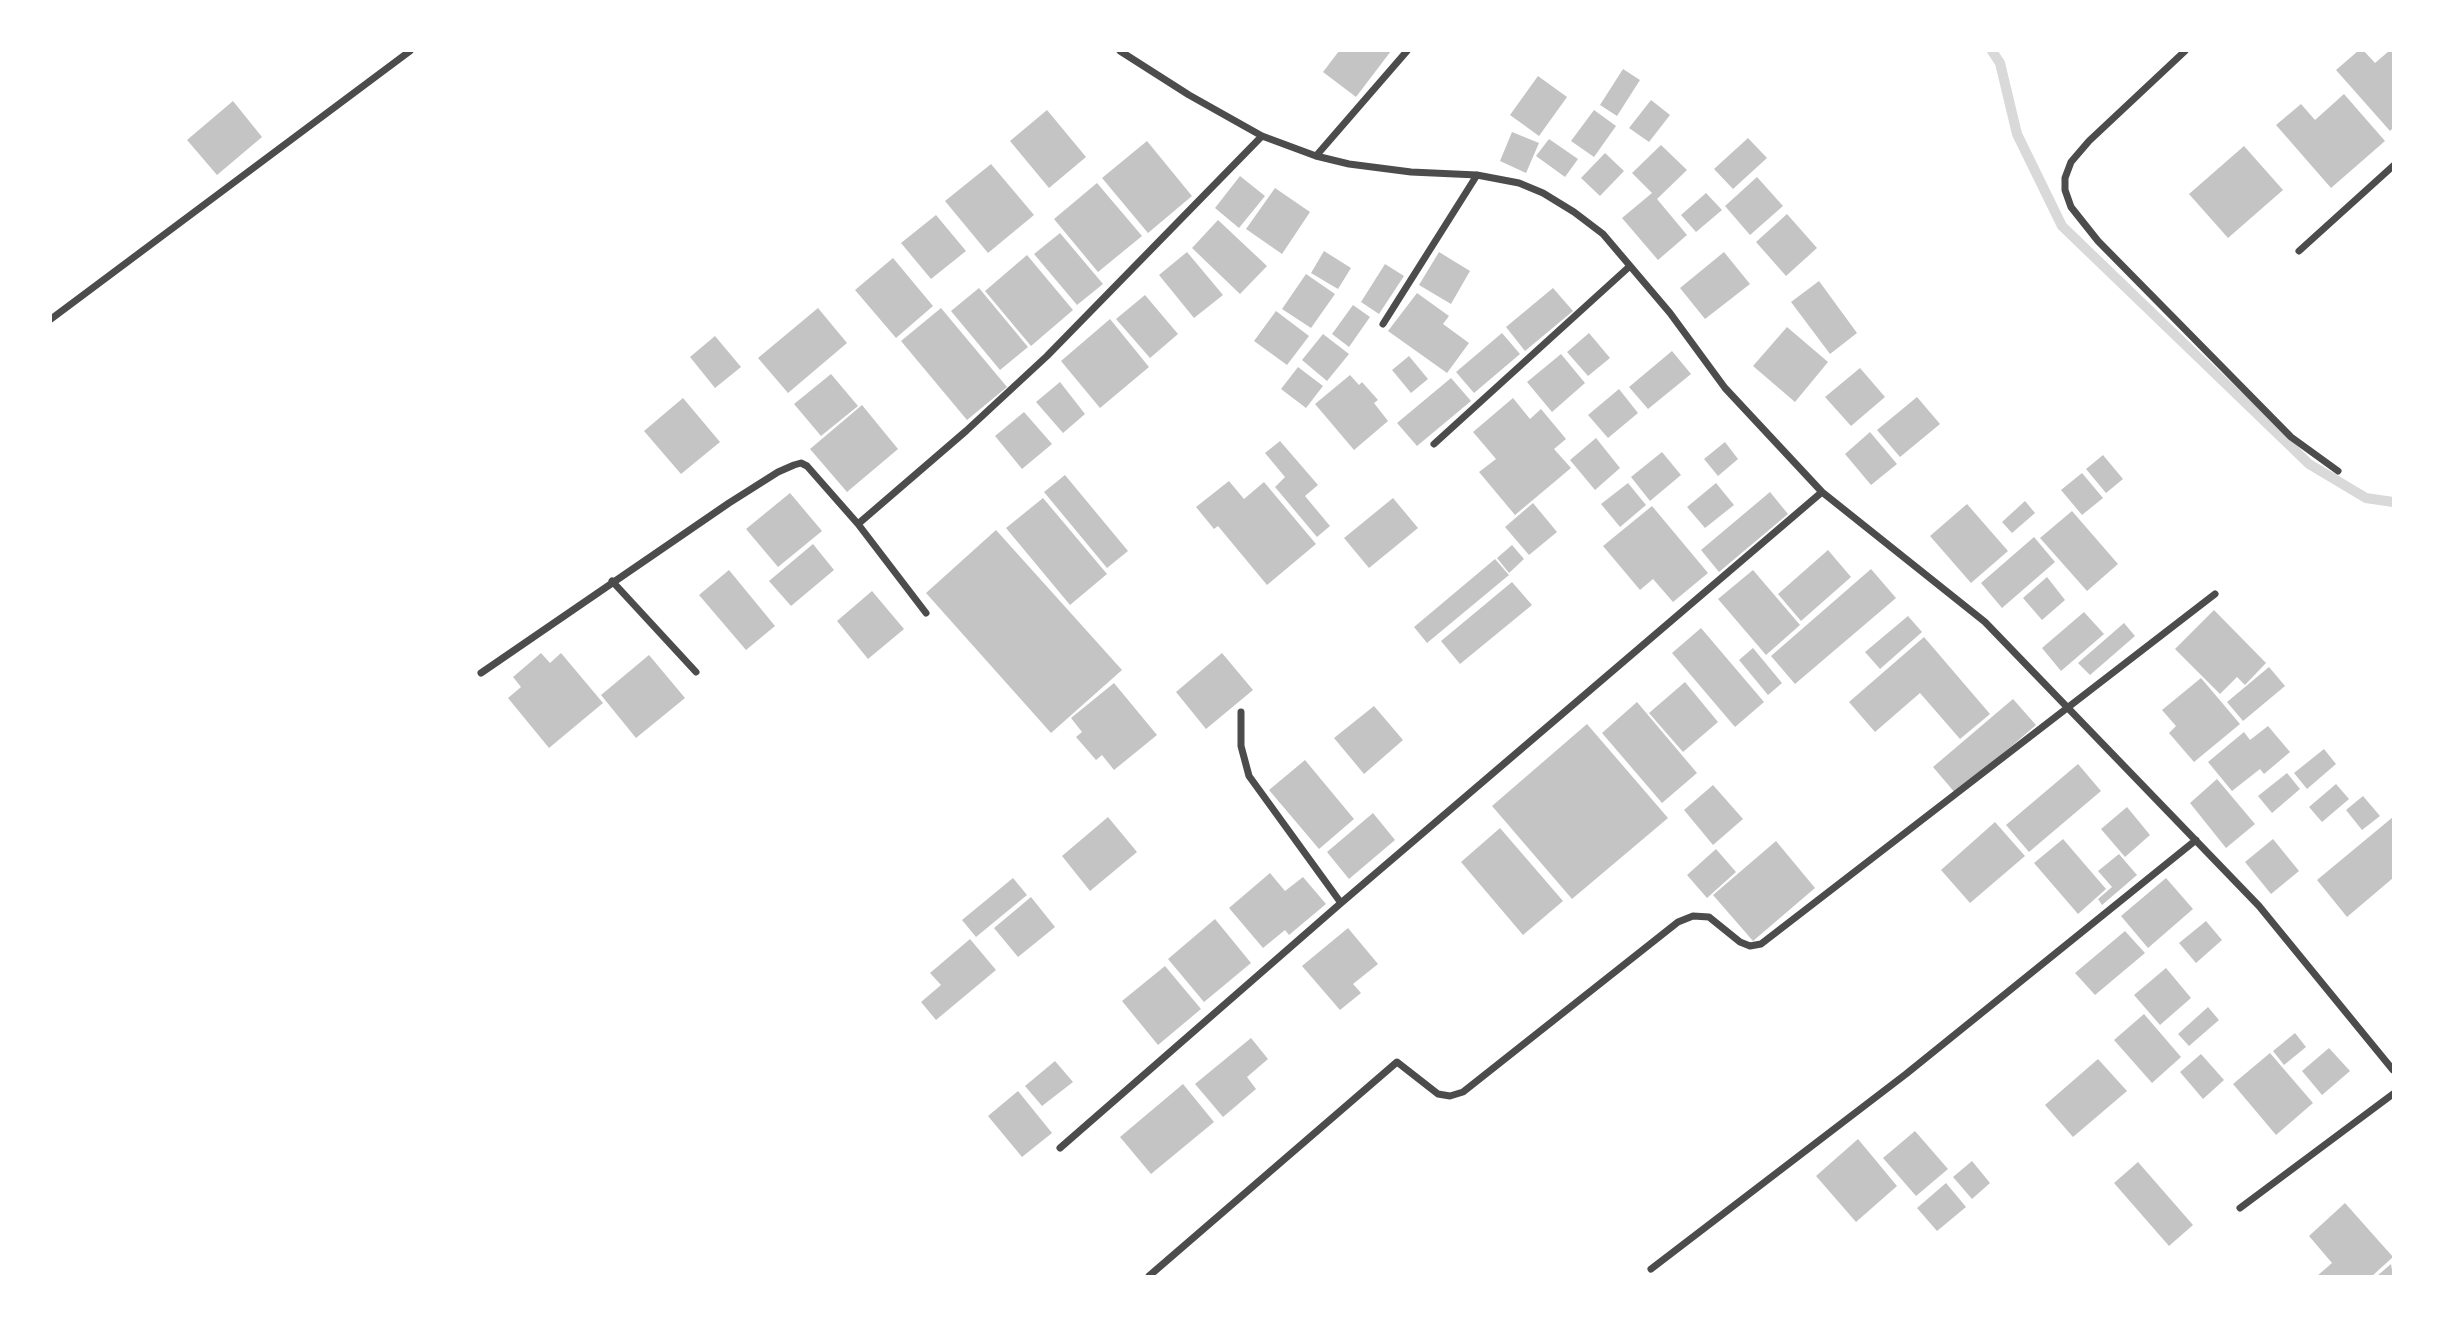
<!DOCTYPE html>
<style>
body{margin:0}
#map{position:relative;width:2444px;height:1327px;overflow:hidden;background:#fff;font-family:Barlow,sans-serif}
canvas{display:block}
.frame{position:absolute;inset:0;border:52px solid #fff;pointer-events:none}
</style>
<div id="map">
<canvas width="2444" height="1327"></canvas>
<div class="frame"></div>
</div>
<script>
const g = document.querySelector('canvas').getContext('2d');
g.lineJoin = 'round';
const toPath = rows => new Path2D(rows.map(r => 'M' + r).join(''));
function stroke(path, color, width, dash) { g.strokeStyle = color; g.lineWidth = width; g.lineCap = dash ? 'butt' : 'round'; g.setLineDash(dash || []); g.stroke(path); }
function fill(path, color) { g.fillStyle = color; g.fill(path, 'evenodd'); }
stroke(toPath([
 [1992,51,2000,63,2017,134,2062,226,2309,464,2366,498,2393,502]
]), '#d9d9d9', 10);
fill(toPath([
 [1339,51,1391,51,1356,97,1323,72],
 [2358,51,2364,51,2375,63,2389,51,2393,51,2393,128,2390,131,2336,70],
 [1623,69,1640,80,1617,116,1600,105],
 [1538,76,1567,97,1539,136,1510,115],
 [2344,94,2385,141,2331,188,2276,125,2301,104,2315,120],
 [1651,100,1670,115,1649,142,1629,128],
 [233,101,262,137,217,175,187,140],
 [1047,110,1086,157,1049,188,1010,141],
 [1594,110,1616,126,1594,157,1571,141],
 [1512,132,1539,143,1526,173,1500,161],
 [1748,138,1767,158,1733,189,1714,169],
 [1549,139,1578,159,1565,177,1536,156],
 [1147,141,1192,196,1148,233,1102,178],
 [1661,145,1687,170,1657,199,1687,235,1658,260,1622,218,1652,193,1632,173],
 [2244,146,2283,190,2228,238,2189,194],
 [1605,153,1624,171,1600,196,1581,178],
 [991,164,1034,215,988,253,945,201],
 [1240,176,1265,196,1239,228,1215,208],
 [1757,177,1783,206,1750,235,1725,206],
 [1097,183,1142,236,1098,272,1054,219],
 [1275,188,1310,212,1282,254,1246,229],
 [1706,193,1722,210,1696,232,1681,215],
 [1787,214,1817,248,1786,276,1756,242],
 [936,215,966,251,931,279,901,243],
 [1218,220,1267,266,1240,294,1192,248],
 [1060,233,1103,284,1077,305,1034,254],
 [1324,251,1351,268,1338,289,1311,273],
 [1187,252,1223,295,1194,318,1159,275],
 [1439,252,1470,271,1451,304,1419,285],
 [1724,252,1750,284,1705,319,1680,288],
 [1027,255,1073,310,1031,346,985,291],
 [893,258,933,306,896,338,855,290],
 [1385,264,1404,276,1379,314,1361,302],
 [1306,274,1335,294,1311,328,1282,309],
 [1819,281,1857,333,1830,354,1791,302],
 [979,288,1028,347,1000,370,951,311],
 [1553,288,1573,311,1525,351,1506,327],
 [1417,293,1449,316,1443,324,1469,343,1447,373,1388,331],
 [1145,295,1178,334,1150,358,1116,319],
 [1353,305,1370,317,1349,347,1332,334],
 [818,308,847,343,788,393,758,358],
 [941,308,1007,387,967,420,901,341],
 [1276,311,1309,336,1287,365,1254,341],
 [1110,319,1149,367,1100,408,1061,361],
 [1787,327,1828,362,1795,402,1753,366],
 [1502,333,1520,354,1474,393,1456,372],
 [1589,333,1610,358,1588,376,1567,352],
 [1323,334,1349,354,1327,381,1302,360],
 [715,336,741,367,715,388,690,357],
 [1672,351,1691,374,1648,409,1629,387],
 [1561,354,1585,383,1552,412,1527,382],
 [1409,356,1428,379,1411,393,1392,370],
 [1298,367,1323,386,1306,408,1281,389],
 [1860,368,1885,397,1851,426,1825,397],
 [831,374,858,406,821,436,794,404],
 [1350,375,1359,385,1362,382,1378,400,1374,403,1388,421,1354,450,1315,404],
 [1451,378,1471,401,1417,446,1397,423],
 [1060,382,1085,414,1063,433,1036,402],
 [1619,389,1638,413,1608,438,1588,415],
 [1917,397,1940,424,1900,457,1877,430],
 [683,398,720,442,681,474,644,431],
 [1513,398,1530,419,1541,409,1566,439,1554,449,1571,468,1515,515,1479,472,1496,459,1473,432],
 [862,405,898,449,847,492,810,449],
 [1024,412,1052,444,1022,469,995,436],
 [1870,432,1897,464,1871,485,1845,454],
 [1596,438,1620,468,1595,490,1570,460],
 [1280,441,1318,485,1305,496,1330,526,1317,537,1275,487,1285,477,1265,453],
 [1725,442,1738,459,1718,476,1704,459],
 [1662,452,1681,475,1650,501,1631,477],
 [2103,455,2123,479,2106,493,2086,469],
 [2082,473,2103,498,2082,515,2061,490],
 [1065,475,1128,551,1107,568,1044,492],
 [1229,481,1244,499,1264,482,1316,544,1267,585,1218,526,1214,529,1196,507],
 [1628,483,1646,505,1620,527,1601,504],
 [1716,483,1734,505,1705,528,1687,507],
 [1770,492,1788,514,1719,572,1701,550],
 [790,493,822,531,778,567,746,529],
 [1043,498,1107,574,1070,605,1006,528],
 [1393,498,1418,528,1369,568,1344,538],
 [2025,501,2035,513,2012,533,2002,522],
 [1533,503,1557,532,1529,555,1505,527],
 [1967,504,2008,551,1971,583,1930,536],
 [1652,506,1708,573,1673,602,1653,579,1640,590,1603,546],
 [2072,511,2118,564,2087,591,2040,538],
 [996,530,1122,670,1051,733,926,593],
 [2034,537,2055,562,2002,608,1981,583],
 [813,544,834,570,791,606,769,581],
 [1512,545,1524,559,1509,573,1497,558],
 [1828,550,1851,577,1801,621,1778,594],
 [1495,559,1509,575,1427,643,1414,627],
 [1871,569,1896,598,1795,684,1771,656],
 [729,570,775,626,746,650,699,595],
 [1753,570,1800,625,1766,655,1718,599],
 [2047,577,2065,600,2042,620,2023,598],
 [1512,582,1532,605,1460,664,1441,641],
 [872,591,904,629,868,659,837,621],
 [2214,610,2266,663,2245,685,2237,677,2220,694,2175,649],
 [2084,612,2104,634,2061,671,2042,648],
 [1908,616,1922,632,1880,669,1865,652],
 [2124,623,2135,636,2090,675,2078,663],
 [1701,628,1764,702,1735,727,1672,653],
 [1924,637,1990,714,1960,739,1920,693,1875,732,1849,702],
 [1753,648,1782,683,1768,695,1739,660],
 [541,653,550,663,561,653,603,703,549,748,508,698,521,687,513,677],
 [1222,653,1253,690,1206,729,1176,692],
 [649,655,685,698,636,738,601,695],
 [2269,667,2285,686,2243,721,2227,702],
 [2201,678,2240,724,2194,762,2169,733,2176,726,2162,710],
 [1685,682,1718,722,1683,752,1649,713],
 [1114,683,1157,735,1114,770,1102,755,1096,760,1076,737,1082,732,1071,718],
 [2013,699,2036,725,1956,794,1933,767],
 [1637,702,1697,773,1662,803,1602,733],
 [1374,706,1403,740,1364,774,1334,738],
 [1587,724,1668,818,1572,899,1492,806],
 [2268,726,2290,752,2264,774,2260,769,2232,791,2208,762,2244,732,2250,740],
 [2324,749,2336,764,2307,789,2294,773],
 [1305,760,1354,819,1319,849,1269,790],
 [2078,764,2101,791,2029,852,2006,825],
 [2287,773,2300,789,2272,813,2258,796],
 [2217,779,2255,824,2226,848,2190,803],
 [2336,784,2349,799,2322,822,2309,807],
 [1713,785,1743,819,1713,845,1684,810],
 [2363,796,2380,816,2362,830,2346,810],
 [2127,807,2150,835,2125,857,2101,829],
 [1373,813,1395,840,1349,879,1327,852],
 [1108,817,1137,852,1090,891,1062,856],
 [2393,817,2393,878,2347,917,2317,880],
 [1995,822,2025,856,1970,903,1941,870],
 [1500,828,1563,901,1523,935,1461,862],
 [2063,839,2106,889,2078,914,2034,863],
 [2273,839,2299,871,2271,894,2245,862],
 [1776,841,1815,888,1753,941,1713,895],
 [1716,849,1736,872,1707,898,1687,875],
 [2119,854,2137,875,2102,905,2098,899,2112,887,2098,871],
 [1270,873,1285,891,1303,877,1326,904,1289,935,1285,930,1263,948,1229,908],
 [1013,878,1027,895,976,937,962,920],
 [2166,878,2193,909,2148,948,2121,916],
 [1031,897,1055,927,1018,957,994,928],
 [1215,919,1251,963,1204,1002,1168,959],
 [2206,921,2222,940,2196,963,2179,943],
 [1348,928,1378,964,1353,984,1361,993,1340,1010,1302,966],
 [2125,931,2145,953,2095,995,2075,973],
 [970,939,996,970,936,1020,921,1002,941,985,930,973],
 [1165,966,1201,1009,1158,1045,1122,1001],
 [2166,968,2191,998,2160,1025,2134,995],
 [2208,1007,2219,1020,2189,1046,2178,1034],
 [2144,1014,2181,1057,2152,1083,2114,1040],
 [2295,1033,2306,1047,2284,1065,2273,1051],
 [1251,1038,1268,1059,1247,1077,1256,1089,1223,1117,1195,1084],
 [2329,1048,2350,1071,2322,1095,2302,1071],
 [2270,1053,2313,1103,2276,1135,2233,1084],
 [2201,1054,2224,1080,2203,1099,2180,1072],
 [2098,1059,2127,1091,2073,1137,2045,1105],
 [1055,1061,1073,1082,1042,1106,1025,1086],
 [1183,1084,1214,1122,1151,1174,1120,1137],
 [1018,1091,1052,1133,1022,1157,988,1116],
 [1915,1131,1948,1169,1916,1196,1883,1158],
 [1858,1139,1897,1186,1856,1222,1816,1176],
 [1972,1161,1990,1183,1972,1199,1953,1177],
 [2138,1162,2193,1225,2169,1246,2114,1183],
 [1946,1183,1966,1207,1937,1231,1917,1208],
 [2345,1203,2393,1257,2372,1276,2317,1276,2332,1263,2309,1236],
 [2391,1264,2393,1276,2377,1276]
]), '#c4c4c4');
stroke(toPath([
 [1120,51,1189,95,1262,136,1316,156,1349,164,1411,172,1477,175,1519,183,1543,193,1574,212,1603,234,1670,313,1725,388,1822,492,1985,622,2259,906,2393,1070],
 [2185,51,2089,141,2071,162,2065,178,2065,190,2071,207,2098,241,2291,437,2338,471],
 [1316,156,1407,51],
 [2299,251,2393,166],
 [51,319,410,51],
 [1383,324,1477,175],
 [1434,444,1630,266],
 [858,524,926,613],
 [612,581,696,672],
 [481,673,729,503,778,472,794,465,801,463,807,466,858,524,966,431,1047,356,1262,136],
 [1241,712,1241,746,1249,776,1341,903],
 [1060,1148,1341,903,1822,492],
 [2240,1208,2393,1094],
 [1651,1269,1906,1074,2196,840],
 [1149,1276,1397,1062,1438,1094,1450,1096,1463,1092,1678,922,1693,916,1709,917,1740,942,1750,946,1761,944,2215,594]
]), '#4c4c4c', 7);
</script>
